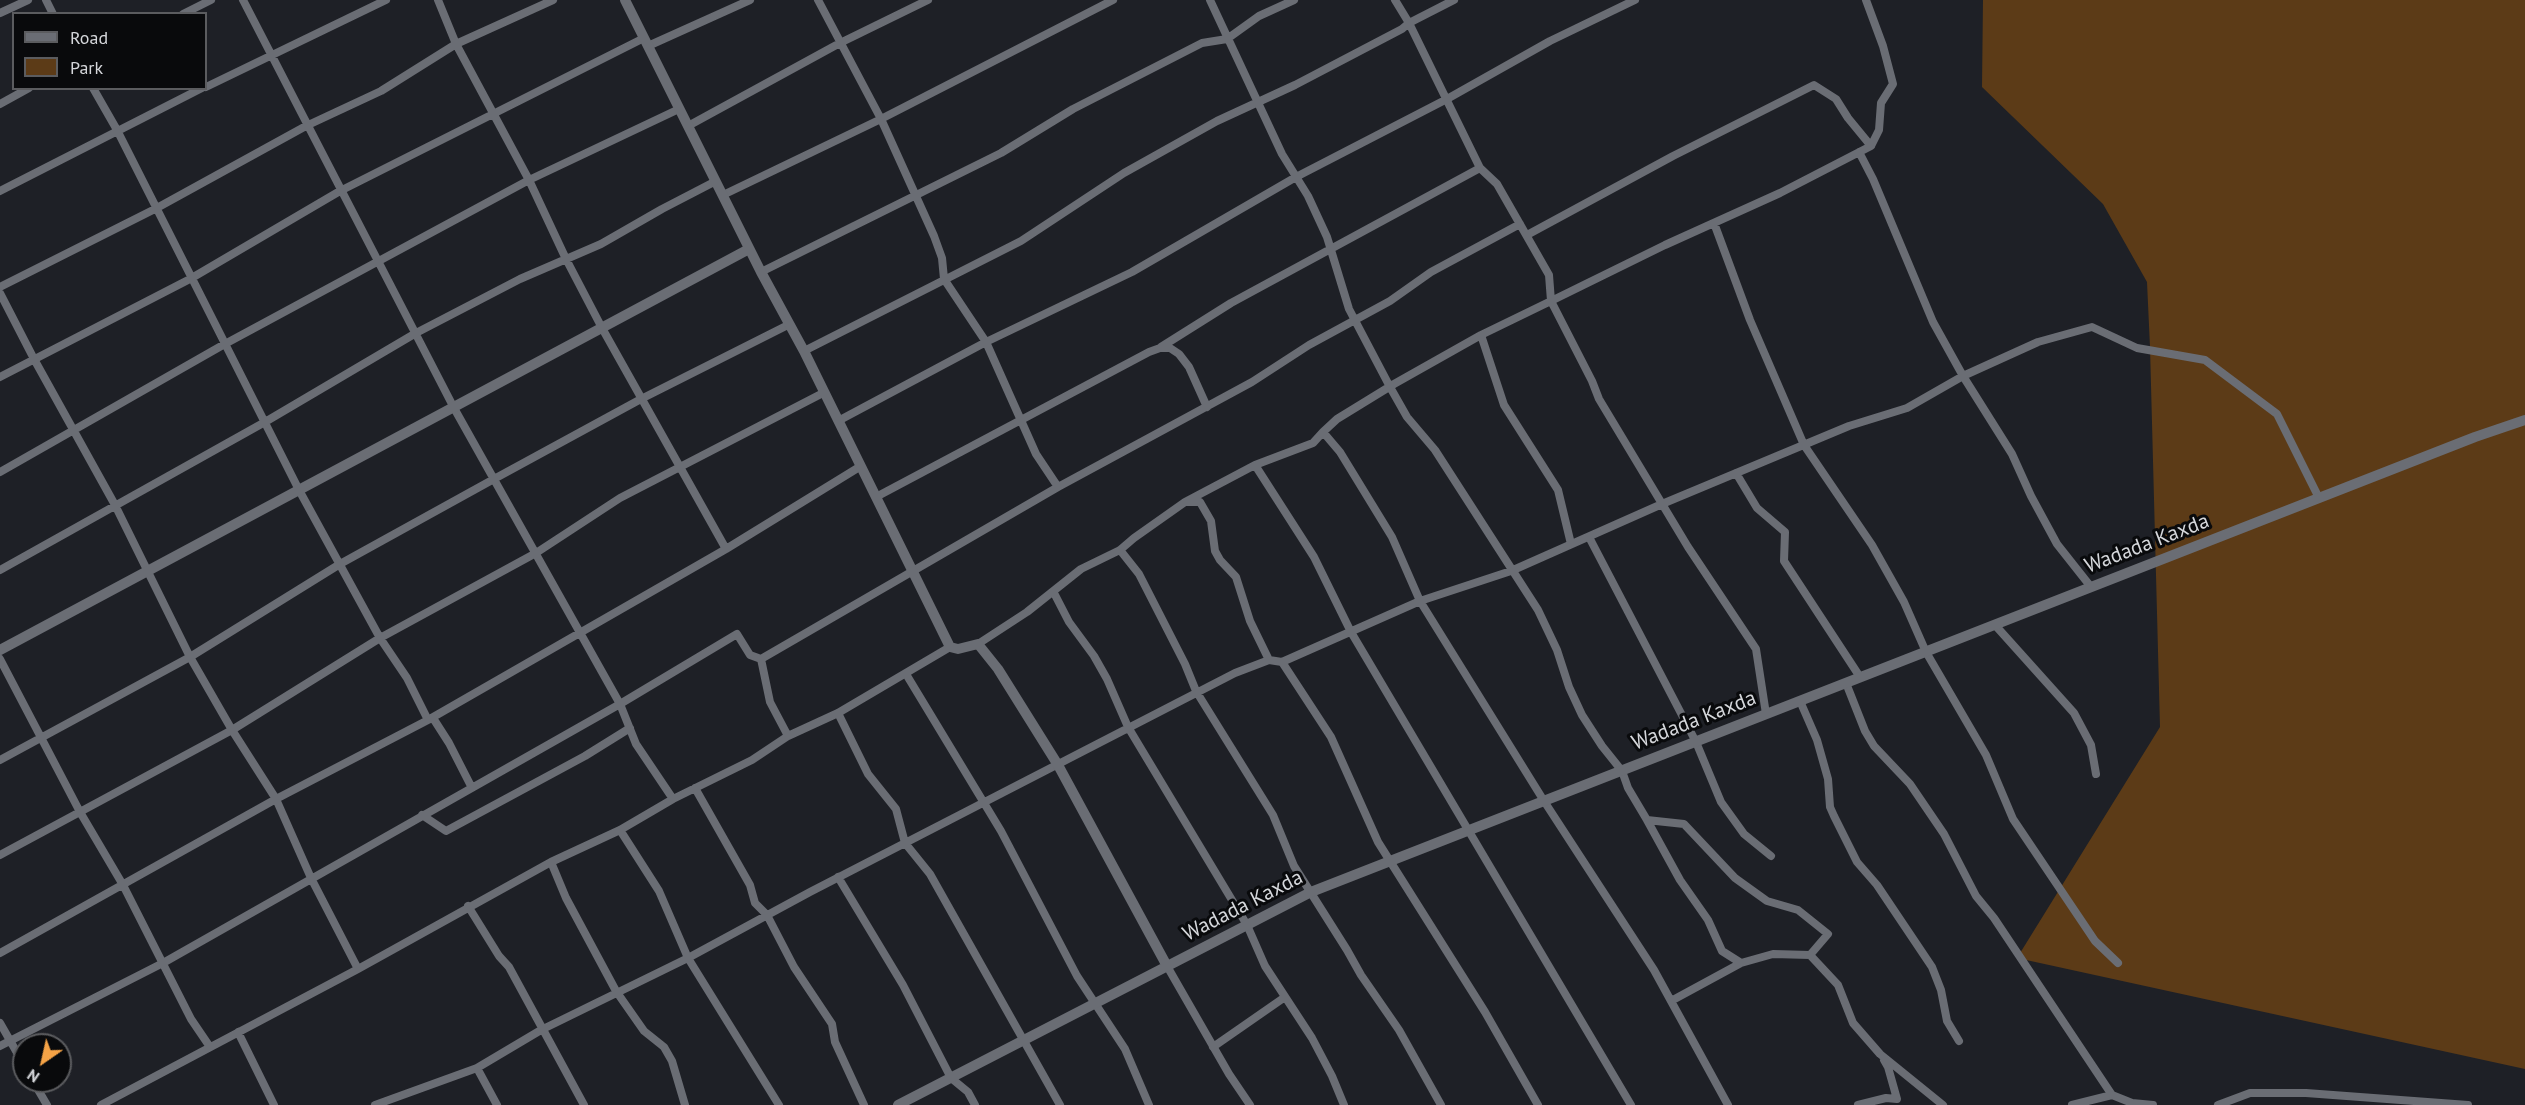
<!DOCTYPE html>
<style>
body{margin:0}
#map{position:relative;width:2525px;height:1105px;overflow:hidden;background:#1e2026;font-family:"PT Sans",sans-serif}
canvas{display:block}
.legend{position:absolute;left:12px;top:12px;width:195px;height:78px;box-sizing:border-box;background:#090a0c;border:2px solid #5b5c5f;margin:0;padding:8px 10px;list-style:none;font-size:18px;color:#d5d7db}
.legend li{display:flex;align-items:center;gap:12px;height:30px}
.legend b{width:30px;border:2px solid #5b5c5f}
.north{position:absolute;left:12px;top:1033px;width:60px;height:60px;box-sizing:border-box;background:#090a0c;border:2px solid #5b5c5f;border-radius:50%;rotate:214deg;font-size:16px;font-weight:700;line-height:24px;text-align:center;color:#d5d7db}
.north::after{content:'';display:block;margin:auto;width:21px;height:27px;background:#f5a346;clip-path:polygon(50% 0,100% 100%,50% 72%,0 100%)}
</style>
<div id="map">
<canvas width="2525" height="1105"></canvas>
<ul class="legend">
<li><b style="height:8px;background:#6a6d74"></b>Road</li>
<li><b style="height:16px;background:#5c3b17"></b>Park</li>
</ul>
<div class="north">N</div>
</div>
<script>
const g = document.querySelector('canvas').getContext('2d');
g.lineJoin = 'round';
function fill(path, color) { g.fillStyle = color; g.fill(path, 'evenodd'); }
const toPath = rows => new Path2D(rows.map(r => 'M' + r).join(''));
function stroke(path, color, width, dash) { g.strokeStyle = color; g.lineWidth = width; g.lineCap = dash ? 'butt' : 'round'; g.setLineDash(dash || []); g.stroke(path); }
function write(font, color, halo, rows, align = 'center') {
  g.font = font + ' "PT Sans",sans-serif'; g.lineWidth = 6; g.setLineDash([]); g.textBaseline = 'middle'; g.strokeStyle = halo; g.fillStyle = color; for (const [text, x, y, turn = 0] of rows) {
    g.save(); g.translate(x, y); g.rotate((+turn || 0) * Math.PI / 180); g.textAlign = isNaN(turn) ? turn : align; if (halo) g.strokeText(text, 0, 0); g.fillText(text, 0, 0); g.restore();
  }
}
fill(toPath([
 [1983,0,2525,0,2525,1069,2017,958,2160,727,2150,347,2147,282,2103,204,1982,87]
]), '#5c3b17');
stroke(toPath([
 [46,0,53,14],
 [243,0,454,408,620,704,636,744,673,799],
 [438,0,456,44,529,180,566,259,602,328,726,549],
 [818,0,881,119,934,236,942,258,944,279,986,342,1036,454,1058,487],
 [1210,0,1282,154,1308,196,1327,237,1349,309,1390,387,1407,417,1435,450,1538,610,1557,650,1569,687,1582,715,1602,746,1622,771,1628,788,1647,820,1684,824,1735,878,1767,901,1798,910,1828,934,1810,955],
 [1454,0,1409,23,1480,168,1497,184,1549,275,1551,301,1665,245,1780,193,1871,146,1879,130,1881,103,1893,84,1883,46,1866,0],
 [0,13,28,0],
 [183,14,211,0],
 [648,46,750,0],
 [206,87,386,0],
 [93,88,117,130,299,490,380,638,407,678,428,720],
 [0,104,29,88],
 [688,126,840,43,928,0],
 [1859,152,1873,179,1933,322,1963,376,2012,454,2031,496,2057,544,2091,587],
 [0,191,202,88],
 [723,195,881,119,1113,0],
 [1714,223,1750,320,1804,445,1872,545,1904,602,1926,652,1986,755,2013,819,2095,941,2118,963],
 [1527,235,1673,156,1814,85,1836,99,1848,118,1871,146],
 [761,272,1001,153,1073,109,1202,43,1227,39,1259,16,1294,0],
 [0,287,155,209,306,126,381,91,456,44,553,0],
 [0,293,34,359,115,505,190,657,232,730,276,799,311,878,358,969],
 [1481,335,1504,405,1558,490,1571,544],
 [1161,347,1231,303,1480,168],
 [804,351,1021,241,1124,173,1217,121,1295,85,1402,29,1409,23,1395,0],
 [0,377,190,279,340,191,644,38],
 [838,421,986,342,1132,272,1296,177,1447,99,1550,41,1635,0],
 [1323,432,1337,419,1394,384,1481,335,1551,301,1592,381,1599,399,1688,547,1756,649,1766,714],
 [1255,465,1314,557,1351,632,1631,1105],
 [0,472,223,345,529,180,679,109],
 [1736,473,1757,508,1785,532,1784,561,1860,677],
 [876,497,1149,352,1160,348,1170,348,1179,354,1189,367,1207,407],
 [1185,502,1255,465,1313,443,1323,432,1340,452,1392,537,1420,601,1544,801,1654,970,1728,1105],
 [1589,537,1696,742,1721,802,1744,834,1771,856],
 [1120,550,1139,574,1185,664,1196,691,1273,815,1294,866,1347,950,1361,975,1399,1030,1441,1105],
 [0,570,265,422,416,333,520,279,601,244,662,209,716,181],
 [1053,591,1069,622,1094,656,1107,679,1128,727,1247,925,1265,966,1312,1038,1332,1076,1344,1105],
 [1995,625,2074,713,2091,745,2096,774],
 [978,644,1027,612,1081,569,1120,550,1134,538,1185,502,1200,502,1211,521,1215,551,1220,560,1236,577,1250,621,1269,660],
 [0,659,80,812,123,885,191,1019,210,1047],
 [761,659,1058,487,1252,382,1309,345,1390,301,1431,272,1520,224],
 [1282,662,1331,737,1378,842,1485,1012,1538,1105],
 [906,674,1001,831,1077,976,1125,1049,1149,1105],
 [1846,683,1865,731,1874,746,1910,784,1944,834,1976,896,1994,918,2112,1095,2132,1103,2153,1105],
 [1800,701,1817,740,1828,779,1830,807,1834,816,1857,862,1877,885,1932,967,1941,990,1947,1021,1959,1041],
 [838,713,868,774,896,809,905,843,930,874,1060,1105],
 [433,718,449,743,472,788],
 [0,760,190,657,340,564,494,479,641,399,788,325],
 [695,788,750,885,755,903,767,915,794,967,832,1024,835,1042,864,1105],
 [422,815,446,831,585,756,630,728],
 [1647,820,1680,880,1708,920,1722,951,1741,963,1773,954,1810,955,1838,985,1853,1023,1880,1054,1943,1105],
 [620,830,659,891,688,958,779,1105],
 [0,855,232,730,380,638,536,553,620,498,823,393],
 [551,862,566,898,616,991,644,1031,664,1047,672,1061,685,1105],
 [838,877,903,985,951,1078,968,1092,975,1105],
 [468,906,499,956,509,967,584,1105],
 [0,953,276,799,428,720,726,549,861,466],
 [1167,966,1229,1074,1250,1105],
 [1671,1001,1741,963],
 [0,1023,24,1065],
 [238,1032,274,1105],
 [0,1046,163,963,620,704,737,634,750,655,761,659,770,702,788,736],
 [1213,1047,1285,997],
 [477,1068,497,1105],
 [33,1081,47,1105],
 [101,1105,358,969,551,862,620,830,673,799,752,760,788,736,838,713,950,647],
 [375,1105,477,1068,541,1030,688,958,810,892,1235,673,1269,660,1282,662,1420,601,1511,571,1662,504,1849,426,1907,408,1963,376,2038,342,2092,327,2137,348,2205,360,2277,414,2319,498],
 [1858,1105,1886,1098,1897,1099,1888,1067,1884,1060],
 [2072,1105,2112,1095],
 [2218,1105,2250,1093,2306,1093,2468,1105]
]), '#6a6d74', 8);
stroke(toPath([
 [625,0,761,272,804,351,950,647,958,649,978,644,998,669,1058,765,1167,966],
 [0,650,749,249],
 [898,1105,1311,892,2475,437,2525,420]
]), '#6a6d74', 10);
write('21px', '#d5d7db', '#090a0c', [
 ["Wadada Kaxda",2147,544,-21],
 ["Wadada Kaxda",1694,721,-21],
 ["Wadada Kaxda",1243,906,-27]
]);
</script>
